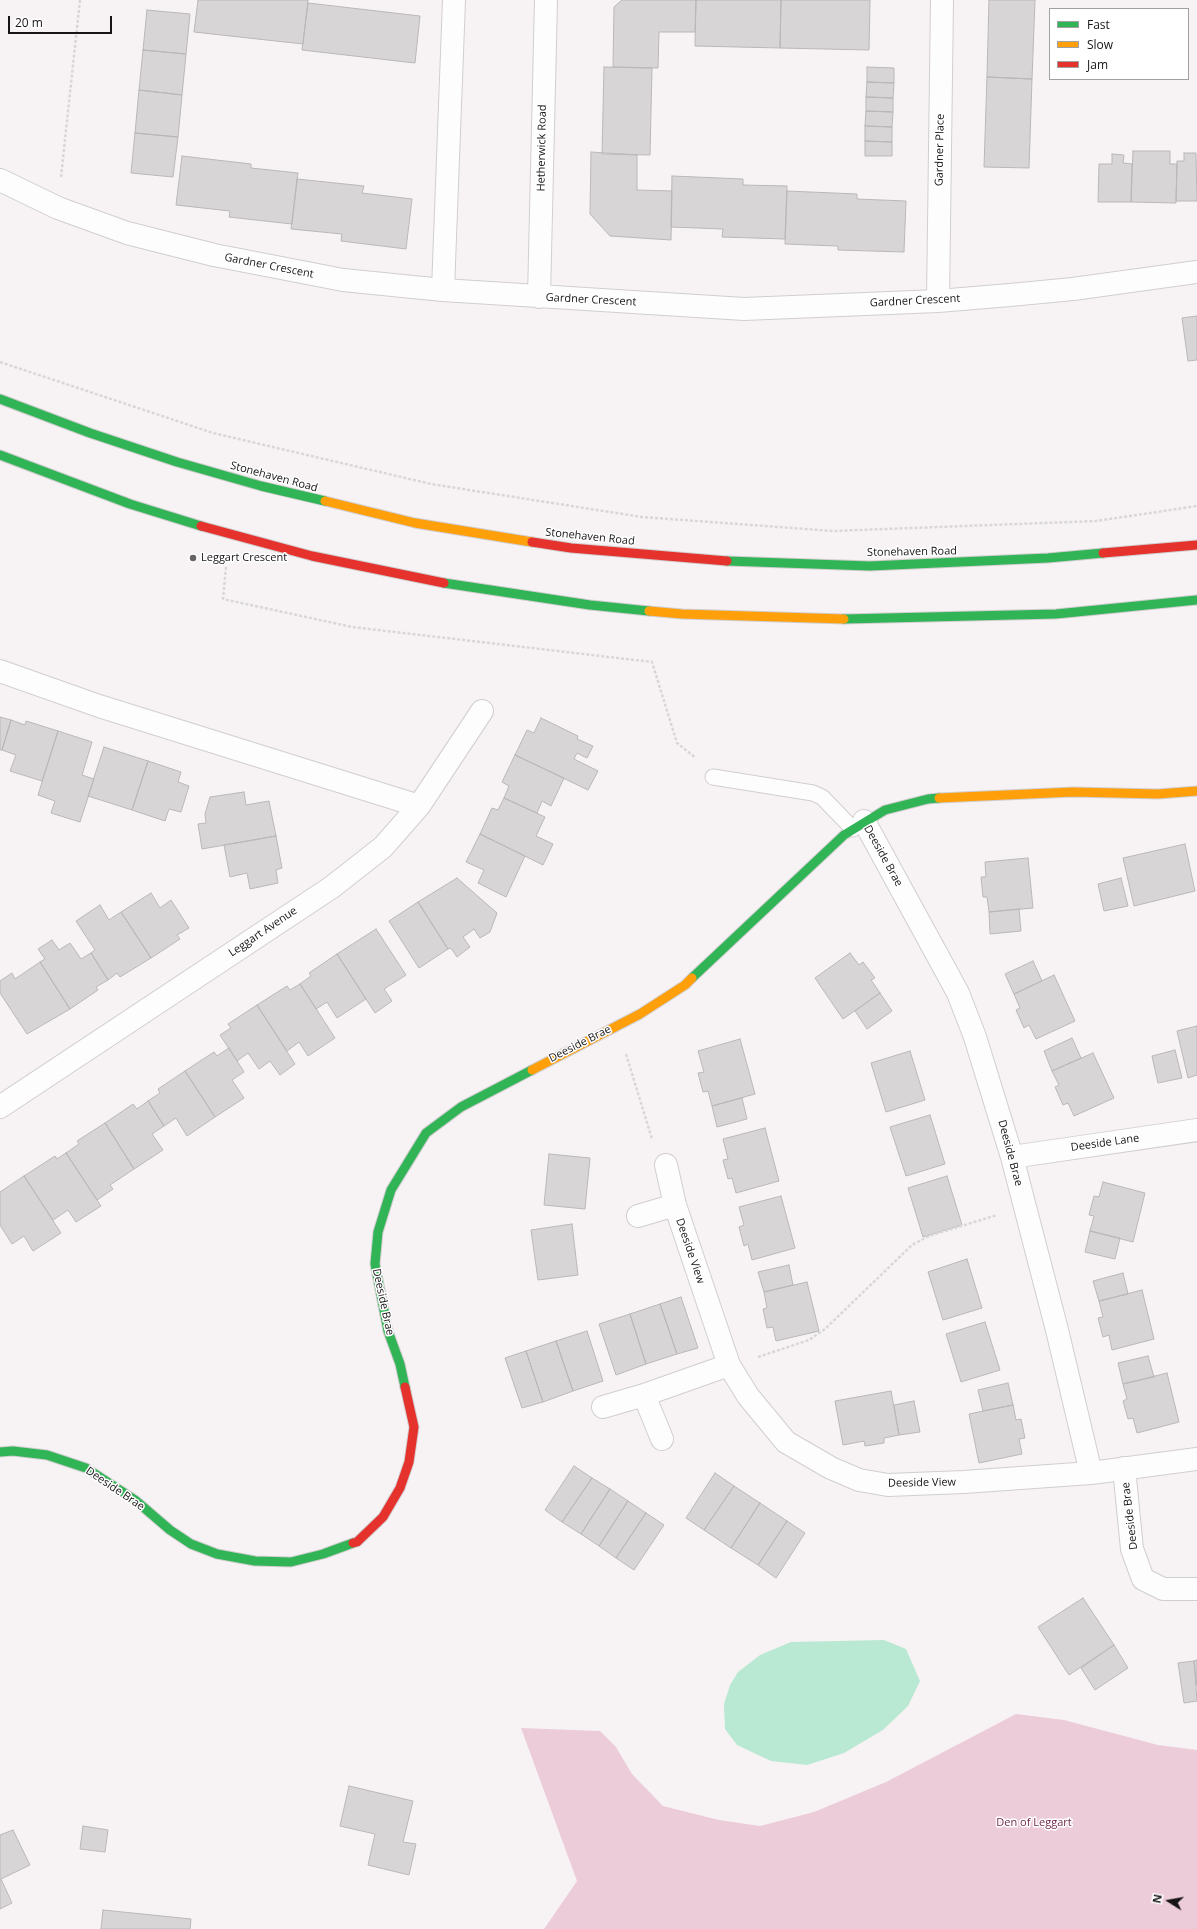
<!DOCTYPE html>
<style>
body{margin:0}
#map{position:relative;width:1197px;height:1929px;overflow:hidden;background:#f7f3f5;font-family:"Open Sans",sans-serif}
canvas{display:block}
.legend{position:absolute;left:1049px;top:8px;width:140px;height:72px;box-sizing:border-box;background:#fff;border:1px solid #a2a1a1;margin:0;padding:5px 7px;list-style:none;font-size:12px;color:#171415}
.legend li{display:flex;align-items:center;gap:8px;height:20px}
.legend b{width:20px;border:1px solid #a2a1a1}
.north{position:absolute;left:1149px;top:1881px;width:40px;height:40px;-webkit-text-stroke:3px #fff;paint-order:stroke;rotate:281deg;font-size:11px;font-weight:700;line-height:16px;text-align:center;color:#171415}
.north::after{content:'';display:block;margin:auto;width:14px;height:18px;background:#171415;clip-path:polygon(50% 0,100% 100%,50% 72%,0 100%)}
.scale{position:absolute;left:8px;top:16px;width:104px;height:18px;box-sizing:border-box;border:2px solid #171415;border-top:0;padding-left:5px;font-size:12px;line-height:14px;white-space:nowrap;color:#171415;-webkit-text-stroke:3px #fff;paint-order:stroke}
</style>
<div id="map">
<canvas width="1197" height="1929"></canvas>
<ul class="legend">
<li><b style="height:5px;background:#30b455"></b>Fast</li>
<li><b style="height:5px;background:#ff9f0a"></b>Slow</li>
<li><b style="height:5px;background:#e5322d"></b>Jam</li>
</ul>
<div class="north">N</div>
<div class="scale">20 m</div>
</div>
<script>
const g = document.querySelector('canvas').getContext('2d');
g.lineJoin = 'round';
function fill(path, color) { g.fillStyle = color; g.fill(path, 'evenodd'); }
const toPath = rows => new Path2D(rows.map(r => 'M' + r).join(''));
function stroke(path, color, width, dash) { g.strokeStyle = color; g.lineWidth = width; g.lineCap = dash ? 'butt' : 'round'; g.setLineDash(dash || []); g.stroke(path); }
function write(font, color, halo, rows, align = 'center') {
  g.font = font + ' "Open Sans",sans-serif'; g.lineWidth = 3; g.setLineDash([]); g.textBaseline = 'middle'; g.strokeStyle = halo; g.fillStyle = color; for (const [text, x, y, turn = 0] of rows) {
    g.save(); g.translate(x, y); g.rotate((+turn || 0) * Math.PI / 180); g.textAlign = isNaN(turn) ? turn : align; if (halo) g.strokeText(text, 0, 0); g.fillText(text, 0, 0); g.restore();
  }
}
fill(toPath([
 [1016,1714,1064,1720,1158,1745,1197,1750,1197,1929,544,1929,577,1881,521,1728,600,1731,616,1747,632,1774,663,1806,719,1820,760,1826,814,1812,886,1782]
]), '#edccda');
fill(toPath([
 [884,1640,906,1649,920,1681,908,1706,883,1730,844,1753,807,1765,771,1761,737,1745,725,1729,724,1704,730,1685,738,1672,760,1655,791,1642]
]), '#b9e8d3');
const building = toPath([
 [198,0,308,0,303,44,194,32,198,0],
 [622,0,696,0,695,32,659,32,658,68,613,67,614,7,622,0],
 [696,0,781,0,780,48,695,46,696,0],
 [781,0,870,0,869,50,780,48,781,0],
 [989,0,1035,0,1032,79,987,77,989,0],
 [308,3,420,16,415,63,302,50,308,3],
 [147,10,190,14,186,54,143,50,147,10],
 [143,50,186,54,182,95,139,90,143,50],
 [604,67,652,68,650,155,602,154,604,67],
 [867,67,894,68,894,83,867,82,867,67],
 [987,77,1032,79,1029,168,984,167,987,77],
 [867,82,894,83,893,98,866,97,867,82],
 [139,90,182,95,178,137,135,133,139,90],
 [866,97,893,98,893,112,866,111,866,97],
 [866,111,893,112,892,127,865,126,866,111],
 [865,126,892,127,892,142,865,141,865,126],
 [135,133,178,137,173,177,131,173,135,133],
 [865,141,892,142,892,156,865,156,865,141],
 [1133,151,1170,151,1170,164,1177,164,1176,203,1131,202,1133,151],
 [591,152,637,155,637,190,672,191,671,240,610,236,590,214,591,152],
 [1184,153,1196,153,1197,201,1176,201,1177,161,1184,161,1184,153],
 [1112,154,1124,155,1123,163,1132,164,1131,202,1098,202,1099,164,1112,164,1112,154],
 [182,156,251,164,251,168,298,173,292,224,229,217,230,211,176,205,182,156],
 [672,176,743,179,743,185,787,186,785,239,722,237,723,229,671,227,672,176],
 [297,179,364,186,362,193,412,199,406,249,341,241,342,234,291,229,297,179],
 [787,191,857,194,857,199,906,201,904,252,838,250,838,246,785,244,787,191],
 [1197,316,1197,360,1188,361,1182,318,1197,316],
 [0,717,11,720,2,750,0,750,0,717],
 [541,718,578,736,577,739,593,746,587,758,577,753,574,759,598,771,588,790,515,755,527,730,534,733,541,718],
 [11,720,25,725,26,721,58,731,42,781,10,771,16,755,2,750,11,720],
 [58,731,92,742,82,775,94,779,80,822,51,813,55,801,38,795,58,731],
 [104,747,148,761,132,810,88,796,104,747],
 [515,755,564,778,551,806,542,801,537,813,504,798,509,786,502,782,515,755],
 [148,761,181,772,178,782,189,786,181,812,169,809,165,821,132,810,148,761],
 [244,792,246,805,269,801,276,836,202,849,198,824,206,823,205,814,210,797,244,792],
 [504,798,545,817,536,836,553,844,543,865,480,834,492,808,498,810,504,798],
 [480,834,525,856,506,897,478,883,484,870,466,862,480,834],
 [276,836,282,868,276,870,278,883,250,889,247,873,230,877,224,845,276,836],
 [1185,844,1195,891,1134,906,1123,858,1185,844],
 [1028,858,1033,908,989,912,987,897,983,897,981,877,986,877,985,862,1028,858],
 [457,878,497,913,490,932,480,938,474,929,463,937,470,947,457,957,451,948,448,949,418,902,457,878],
 [1121,878,1128,906,1104,911,1098,884,1121,878],
 [151,893,160,908,171,900,189,928,177,935,180,939,151,958,121,912,151,893],
 [418,902,448,949,419,968,389,921,418,902],
 [100,905,109,920,121,912,151,958,120,977,117,973,108,980,91,953,95,950,76,921,100,905],
 [1019,909,1021,931,990,934,989,912,1019,909],
 [376,929,406,975,384,989,392,1001,375,1013,337,954,376,929],
 [52,940,59,950,70,943,81,959,91,953,108,980,96,987,98,990,70,1009,40,962,45,959,38,949,52,940],
 [850,953,859,965,863,962,875,978,871,980,880,993,843,1019,815,978,850,953],
 [337,954,366,999,337,1018,327,1002,316,1009,300,984,311,976,309,973,337,954],
 [1033,961,1042,981,1014,994,1005,974,1033,961],
 [40,962,70,1009,27,1034,0,993,0,981,12,973,15,979,40,962],
 [1054,975,1075,1021,1036,1039,1029,1025,1024,1028,1016,1010,1020,1008,1014,994,1054,975],
 [300,984,335,1038,308,1056,299,1042,287,1051,257,1005,287,986,290,990,300,984],
 [880,993,892,1011,867,1029,855,1011,880,993],
 [257,1005,295,1064,280,1075,270,1061,259,1069,248,1053,237,1061,220,1035,231,1028,228,1024,257,1005],
 [1197,1026,1197,1075,1188,1078,1177,1031,1197,1026],
 [1072,1038,1081,1058,1052,1071,1044,1051,1072,1038],
 [740,1039,755,1094,712,1106,708,1091,703,1092,698,1073,704,1072,698,1051,740,1039],
 [229,1048,244,1072,232,1080,244,1098,215,1117,185,1071,214,1052,217,1056,229,1048],
 [1175,1050,1182,1078,1158,1083,1152,1056,1175,1050],
 [910,1051,925,1100,886,1112,871,1063,910,1051],
 [1093,1053,1114,1098,1074,1116,1068,1103,1063,1105,1055,1087,1059,1085,1052,1071,1093,1053],
 [185,1071,215,1117,187,1136,176,1118,164,1126,148,1101,160,1093,158,1089,185,1071],
 [742,1098,747,1119,717,1127,712,1106,742,1098],
 [148,1101,164,1126,152,1134,163,1150,134,1169,105,1123,133,1104,137,1109,148,1101],
 [930,1115,945,1164,906,1176,890,1127,930,1115],
 [105,1123,134,1169,110,1185,113,1189,97,1200,66,1153,79,1144,77,1141,105,1123],
 [765,1128,779,1181,736,1193,732,1178,728,1179,723,1160,728,1159,723,1139,765,1128],
 [66,1153,101,1206,76,1222,68,1210,53,1220,24,1176,55,1156,57,1159,66,1153],
 [549,1154,590,1158,585,1209,544,1205,549,1154],
 [24,1176,61,1233,33,1251,24,1236,12,1244,0,1225,0,1192,24,1176],
 [947,1176,962,1225,923,1237,908,1188,947,1176],
 [1103,1182,1145,1193,1133,1242,1090,1231,1094,1216,1089,1215,1094,1196,1099,1197,1103,1182],
 [781,1196,795,1248,752,1260,748,1244,744,1246,739,1227,744,1225,739,1207,781,1196],
 [572,1224,578,1275,538,1280,531,1230,572,1224],
 [1090,1231,1120,1238,1115,1259,1085,1252,1090,1231],
 [967,1259,982,1308,943,1320,928,1272,967,1259],
 [789,1265,793,1285,764,1292,758,1272,789,1265],
 [1123,1273,1128,1294,1099,1301,1093,1281,1123,1273],
 [807,1282,819,1331,776,1341,773,1327,767,1328,763,1309,767,1308,764,1292,807,1282],
 [1142,1290,1154,1339,1112,1350,1109,1335,1103,1337,1098,1318,1103,1317,1099,1301,1142,1290],
 [681,1297,698,1348,677,1354,660,1304,681,1297],
 [660,1304,677,1354,646,1364,630,1314,660,1304],
 [630,1314,646,1364,616,1375,599,1324,630,1314],
 [985,1322,1000,1370,961,1382,946,1334,985,1322],
 [587,1331,603,1381,573,1391,556,1341,587,1331],
 [556,1341,573,1391,543,1402,526,1351,556,1341],
 [526,1351,543,1402,522,1408,505,1358,526,1351],
 [1148,1356,1154,1377,1123,1384,1118,1363,1148,1356],
 [1167,1373,1179,1422,1137,1433,1133,1418,1128,1419,1123,1401,1127,1399,1123,1384,1167,1373],
 [1008,1383,1013,1405,983,1411,978,1390,1008,1383],
 [891,1391,899,1435,884,1438,884,1443,865,1446,864,1441,843,1445,835,1401,891,1391],
 [914,1401,920,1432,899,1435,894,1405,914,1401],
 [1013,1405,1016,1420,1021,1419,1025,1438,1019,1439,1022,1454,979,1463,969,1414,1013,1405],
 [574,1466,592,1478,562,1522,545,1510,574,1466],
 [715,1473,734,1486,704,1530,686,1518,715,1473],
 [592,1478,610,1489,581,1534,562,1522,592,1478],
 [734,1486,760,1503,731,1548,704,1530,734,1486],
 [610,1489,628,1501,599,1546,581,1534,610,1489],
 [628,1501,646,1513,616,1558,599,1546,628,1501],
 [760,1503,787,1521,758,1565,731,1548,760,1503],
 [646,1513,664,1525,634,1570,616,1558,646,1513],
 [787,1521,805,1533,776,1578,758,1565,787,1521],
 [1083,1598,1114,1645,1069,1675,1038,1627,1083,1598],
 [1114,1645,1128,1668,1095,1690,1081,1668,1114,1645],
 [1197,1660,1197,1686,1194,1661,1197,1660],
 [1194,1661,1197,1701,1184,1703,1178,1663,1194,1661],
 [349,1786,413,1801,403,1842,416,1844,409,1875,368,1865,375,1834,340,1826,349,1786],
 [83,1826,108,1830,105,1852,80,1849,83,1826],
 [13,1830,30,1865,1,1879,12,1903,0,1909,0,1835,13,1830],
 [103,1910,191,1919,190,1929,101,1929,103,1910]
]);
fill(building, '#d8d5d6');
stroke(building, '#bab7b8', 1);
const lane = toPath([
 [713,777,813,793,822,797,853,829]
]);
const street = toPath([
 [0,180,58,208,127,233,214,255,343,280,443,290,744,309,938,301,1010,295,1073,289,1197,272],
 [443,290,454,0],
 [539,297,546,0],
 [938,301,942,0],
 [0,671,99,706,419,806],
 [864,821,958,993,975,1037,1012,1157,1057,1330,1091,1473],
 [0,1107,332,887,383,847,419,806,482,711],
 [1012,1157,1197,1130],
 [666,1165,675,1205,729,1365,748,1396,786,1442,831,1468,859,1480,888,1485,964,1482,1091,1473,1197,1459],
 [638,1216,675,1205],
 [644,1395,662,1439],
 [603,1407,644,1395,729,1365],
 [1124,1468,1132,1549,1143,1579,1163,1589,1197,1589]
]);
const fast = toPath([
 [0,399,90,433,177,462,261,486,325,501],
 [0,455,130,504,201,526],
 [727,561,870,566,1048,558,1103,553],
 [444,583,590,605,649,611],
 [844,619,1056,614,1197,600],
 [692,978,844,835,885,810,928,799,939,798],
 [405,1387,400,1364,388,1331,375,1264,378,1232,391,1190,426,1133,461,1107,532,1070],
 [0,1452,13,1451,47,1455,86,1468,135,1500,170,1530,191,1544,217,1554,255,1561,291,1562,323,1554,353,1543]
]);
const slow = toPath([
 [325,501,415,523,532,542],
 [649,611,682,614,844,619],
 [939,798,1073,792,1158,794,1197,791],
 [532,1070,640,1014,685,985,692,978]
]);
const jam = toPath([
 [201,526,312,556,444,583],
 [532,542,571,548,727,561],
 [1103,553,1197,545],
 [353,1543,357,1542,383,1517,400,1488,409,1462,414,1427,405,1387]
]);
stroke(lane, '#d1ced0', 17);
stroke(street, '#d1ced0', 24);
stroke(fast, '#d1ced0', 11);
stroke(slow, '#d1ced0', 11);
stroke(jam, '#d1ced0', 11);
stroke(toPath([
 [61,177,80,0],
 [0,362,213,433,431,484,642,517,833,531,1096,521,1197,506],
 [226,567,223,599,352,627,652,662,677,743,696,758],
 [626,1054,652,1139],
 [758,1357,809,1340,825,1329,912,1245,929,1236,997,1215]
]), '#d8d7d7', 2.5, [3, 2]);
stroke(lane, '#fefdfe', 15);
stroke(street, '#fefdfe', 22);
stroke(fast, '#30b455', 9);
stroke(slow, '#ff9f0a', 9);
stroke(jam, '#e5322d', 9);
for (const [x, y, r, color] of [
 [193,558,4,"#656263"]
]) { const dot = new Path2D(); dot.arc(x, y, r, 0, 2 * Math.PI); g.fillStyle = color; g.fill(dot); stroke(dot, '#fff', 1.5); }
write('11px', '#171415', '#fff', [
 ["Hetherwick Road",542,148,-89],
 ["Gardner Place",940,150,-89],
 ["Gardner Crescent",269,266,11],
 ["Gardner Crescent",591,300,3],
 ["Gardner Crescent",915,301,-3],
 ["Stonehaven Road",274,477,15],
 ["Stonehaven Road",590,537,6],
 ["Stonehaven Road",912,552,-1],
 ["Deeside Brae",883,856,61],
 ["Leggart Avenue",263,932,-34],
 ["Deeside Brae",580,1044,-27],
 ["Deeside Lane",1105,1143,-8],
 ["Deeside Brae",1010,1153,75],
 ["Deeside View",690,1251,71],
 ["Deeside Brae",383,1302,78],
 ["Deeside View",922,1483,-1],
 ["Deeside Brae",115,1489,34],
 ["Deeside Brae",1130,1516,-97]
]);
write('11px', '#171415', '#fff', [
 ["Leggart Crescent",201,558]
], 'left');
write('11px', '#71284c', '#fff', [
 ["Den of Leggart",1034,1823]
]);
</script>
